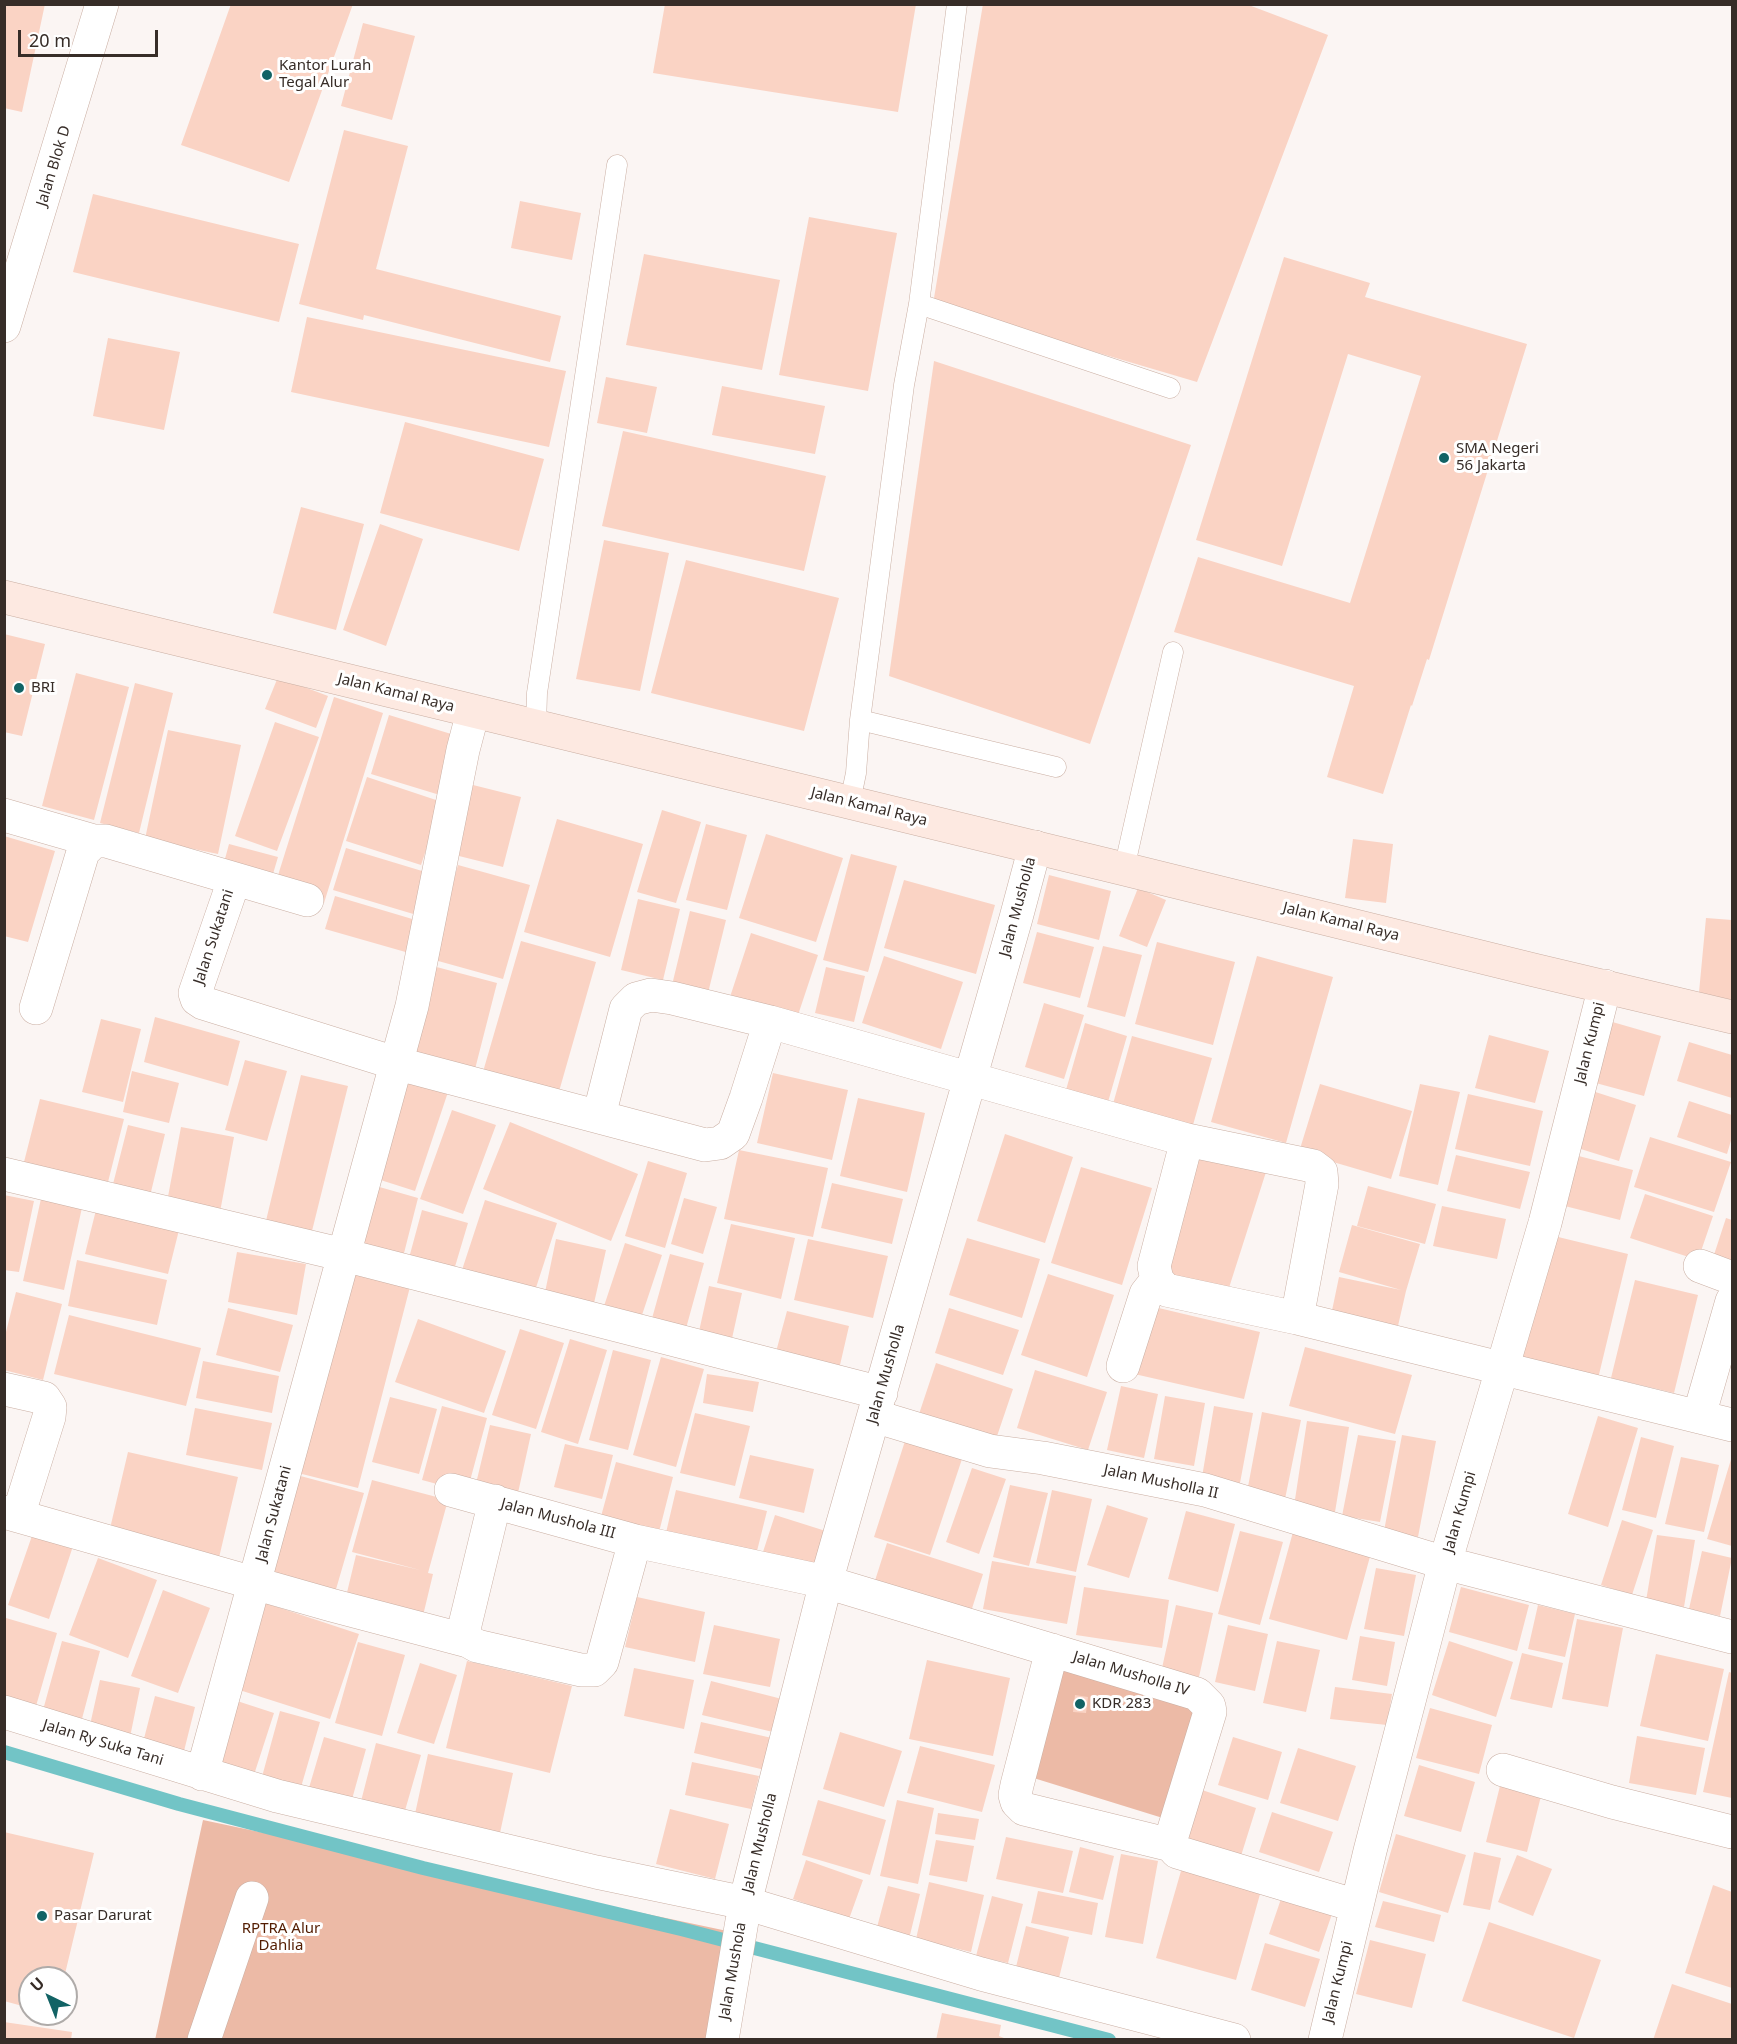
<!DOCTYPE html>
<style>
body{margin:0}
#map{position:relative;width:1737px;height:2044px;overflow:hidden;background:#fbf5f3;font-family:"Noto Sans",sans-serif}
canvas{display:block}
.frame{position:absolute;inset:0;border:6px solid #372d28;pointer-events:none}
.north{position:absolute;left:18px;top:1966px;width:60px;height:60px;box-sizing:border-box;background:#fff;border:2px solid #afaba9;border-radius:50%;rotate:317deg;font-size:16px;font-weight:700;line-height:24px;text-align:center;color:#372d28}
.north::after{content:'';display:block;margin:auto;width:21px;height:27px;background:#126365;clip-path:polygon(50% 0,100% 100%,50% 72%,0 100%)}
.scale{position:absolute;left:18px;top:30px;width:140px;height:27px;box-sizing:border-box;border:3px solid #372d28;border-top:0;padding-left:8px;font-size:18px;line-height:21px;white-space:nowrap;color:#372d28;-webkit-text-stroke:4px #fff;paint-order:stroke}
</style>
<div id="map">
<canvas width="1737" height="2044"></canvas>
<div class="frame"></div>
<div class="north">U</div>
<div class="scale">20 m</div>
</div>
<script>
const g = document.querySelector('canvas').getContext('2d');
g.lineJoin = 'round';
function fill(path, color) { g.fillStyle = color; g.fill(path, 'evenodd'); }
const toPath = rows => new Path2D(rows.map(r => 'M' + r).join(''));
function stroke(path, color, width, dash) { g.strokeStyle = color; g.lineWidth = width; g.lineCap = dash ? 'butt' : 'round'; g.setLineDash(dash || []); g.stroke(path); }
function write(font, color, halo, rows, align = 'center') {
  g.font = font + ' "Noto Sans",sans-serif'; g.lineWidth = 6; g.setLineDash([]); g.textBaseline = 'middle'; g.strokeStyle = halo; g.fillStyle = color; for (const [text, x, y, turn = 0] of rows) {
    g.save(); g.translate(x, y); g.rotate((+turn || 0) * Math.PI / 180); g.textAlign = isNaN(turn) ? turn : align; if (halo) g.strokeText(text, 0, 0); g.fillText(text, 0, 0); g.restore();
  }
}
fill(toPath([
 [1045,1662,1200,1711,1166,1819,1011,1771],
 [203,1820,732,1932,708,2039,155,2040]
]), '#ecbaa6');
stroke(toPath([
 [4,1752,179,1804,423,1868,681,1929,1109,2040]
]), '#72c4c6', 14);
fill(toPath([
 [4,4,45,4,22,112,4,108],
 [231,4,353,4,289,182,181,145],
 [665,4,916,4,898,112,653,73],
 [983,4,1246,4,1328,35,1197,382,933,304],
 [363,23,415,36,392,120,341,106],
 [344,130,408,146,376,269,561,316,550,362,364,315,363,320,299,304],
 [93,194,299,244,279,322,73,272],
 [520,201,581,213,572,260,511,248],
 [809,217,897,233,868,391,779,375],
 [644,254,780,280,762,370,626,345],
 [1284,257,1370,283,1365,297,1527,344,1429,660,1427,659,1412,706,1411,705,1383,794,1327,777,1354,686,1174,632,1198,557,1350,603,1421,376,1348,354,1282,566,1196,540],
 [307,317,566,371,549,447,291,392],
 [108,338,180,352,164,430,93,416],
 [934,361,1191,445,1090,744,889,676],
 [606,377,657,387,647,433,597,423],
 [722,386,825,406,815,454,712,435],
 [405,422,544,459,519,551,380,513],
 [623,431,826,476,804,571,602,526],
 [301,507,364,524,336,630,273,613],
 [380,524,423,539,386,646,343,630],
 [604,540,669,553,640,691,576,679],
 [686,560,839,598,804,731,651,693],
 [4,634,45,644,22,736,4,732],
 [76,673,129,687,94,820,42,806],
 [278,677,328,696,316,728,265,709],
 [135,683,173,693,139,833,100,823],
 [334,697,383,713,324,903,274,888],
 [389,715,461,737,443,796,371,774],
 [275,722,319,737,277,851,235,836],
 [168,730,241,745,218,854,145,839],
 [367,777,442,802,421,865,346,841],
 [473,785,521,797,503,867,455,855],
 [662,810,701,822,676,903,637,892],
 [557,819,643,844,610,957,524,932],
 [706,824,747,835,727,910,686,900],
 [766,834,843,858,816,942,739,918],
 [4,836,55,851,28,942,4,936],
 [1353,839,1393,844,1386,903,1345,898],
 [229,844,278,857,270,884,222,870],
 [346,848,432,874,420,916,333,890],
 [851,854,897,866,868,972,823,960],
 [458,865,530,885,503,979,431,959],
 [1049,875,1111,891,1099,940,1037,924],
 [904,880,995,905,976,974,884,948],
 [1138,888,1166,900,1147,947,1119,936],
 [335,896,419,921,409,953,325,929],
 [638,899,680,909,663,980,621,970],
 [690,911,726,920,708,993,672,985],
 [1706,918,1732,920,1732,1006,1698,1003],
 [1037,932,1094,947,1080,998,1023,983],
 [751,933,818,955,796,1021,729,1000],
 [521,941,596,962,556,1102,480,1082],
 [1157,942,1235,962,1213,1045,1135,1024],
 [1103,946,1142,955,1125,1017,1087,1007],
 [884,956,963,982,941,1049,862,1023],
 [1257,956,1333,977,1286,1143,1211,1122],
 [429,965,497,983,473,1077,405,1060],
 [826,967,865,976,854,1022,815,1013],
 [1044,1003,1084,1015,1064,1079,1025,1067],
 [155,1017,240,1041,228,1086,144,1062],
 [101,1019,141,1029,123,1102,82,1092],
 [1609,1021,1661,1036,1644,1096,1592,1082],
 [1085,1023,1127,1036,1108,1102,1066,1090],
 [1489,1035,1549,1051,1535,1103,1475,1088],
 [1132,1036,1212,1058,1193,1125,1113,1104],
 [1689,1042,1732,1055,1732,1098,1677,1081],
 [245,1060,287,1071,267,1141,225,1130],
 [132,1071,179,1083,169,1123,123,1112],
 [402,1073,449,1089,415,1191,368,1176],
 [773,1073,848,1090,832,1160,757,1143],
 [301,1075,348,1086,310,1239,264,1229],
 [1320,1084,1412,1111,1391,1179,1299,1152],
 [1420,1084,1460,1092,1438,1185,1399,1176],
 [1586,1089,1636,1105,1619,1161,1568,1145],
 [1468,1094,1543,1111,1530,1166,1455,1149],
 [858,1098,925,1113,907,1192,840,1176],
 [40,1099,124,1119,108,1182,24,1162],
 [1689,1101,1732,1115,1732,1137,1727,1154,1677,1137],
 [452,1110,496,1125,463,1214,420,1199],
 [510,1122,638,1174,611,1241,483,1189],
 [128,1125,165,1134,150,1196,112,1188],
 [181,1127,234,1137,220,1212,167,1202],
 [1005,1134,1073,1157,1045,1243,977,1221],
 [1650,1137,1731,1162,1714,1212,1634,1187],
 [739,1150,828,1168,813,1237,724,1219],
 [1200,1151,1266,1172,1227,1294,1161,1275],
 [1567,1153,1633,1170,1620,1220,1553,1203],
 [1456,1155,1530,1172,1520,1209,1447,1191],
 [648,1161,687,1173,665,1248,625,1236],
 [1081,1167,1152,1188,1122,1285,1051,1263],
 [832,1183,903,1199,892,1244,821,1228],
 [369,1184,418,1198,402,1261,352,1249],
 [1368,1186,1436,1204,1425,1244,1357,1226],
 [42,1194,83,1203,64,1290,23,1281],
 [1645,1194,1713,1216,1698,1260,1630,1238],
 [4,1195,34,1201,19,1272,4,1270],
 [99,1198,182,1218,168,1274,85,1254],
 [684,1198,717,1207,703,1254,671,1244],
 [485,1200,557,1223,532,1300,460,1276],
 [1442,1206,1506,1219,1497,1259,1433,1246],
 [422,1210,468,1223,454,1270,409,1258],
 [1726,1218,1732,1220,1732,1271,1711,1264],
 [731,1224,795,1238,781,1299,717,1283],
 [1352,1225,1420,1244,1406,1291,1395,1339,1329,1325,1339,1277,1401,1290,1339,1272],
 [1550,1235,1628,1254,1596,1387,1517,1367],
 [967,1238,1040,1259,1022,1318,949,1295],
 [556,1239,606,1250,592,1312,543,1302],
 [808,1239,888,1256,873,1318,794,1300],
 [625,1243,662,1255,640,1321,603,1309],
 [237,1252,306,1264,297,1315,228,1302],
 [670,1254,704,1263,685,1332,651,1322],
 [77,1260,167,1280,157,1325,68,1306],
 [348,1266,411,1283,358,1488,294,1472],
 [1048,1274,1114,1295,1087,1377,1021,1355],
 [1635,1280,1698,1295,1674,1393,1611,1378],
 [709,1286,742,1293,731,1343,698,1336],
 [16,1292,62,1304,43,1380,4,1370,4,1340],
 [1146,1305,1260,1332,1244,1399,1130,1373],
 [228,1308,293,1325,280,1372,216,1355],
 [949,1308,1019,1330,1003,1375,935,1353],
 [787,1311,849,1326,837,1378,773,1363],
 [69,1315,201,1348,186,1406,54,1374],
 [418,1319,506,1351,484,1413,395,1382],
 [520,1329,564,1343,536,1429,492,1415],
 [570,1339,607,1350,578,1444,541,1432],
 [1305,1347,1412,1375,1395,1434,1289,1406],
 [613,1350,651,1360,628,1450,589,1440],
 [661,1357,704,1369,676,1467,633,1455],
 [203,1361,279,1376,272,1413,196,1398],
 [936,1363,1013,1389,994,1445,917,1420],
 [1035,1370,1107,1392,1088,1450,1017,1428],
 [707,1374,759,1382,753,1412,703,1403],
 [1121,1386,1158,1394,1144,1458,1107,1450],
 [1165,1396,1205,1403,1194,1466,1154,1459],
 [390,1397,437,1409,419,1474,372,1462],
 [442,1406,487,1418,467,1492,422,1480],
 [1214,1406,1253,1413,1240,1483,1202,1477],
 [195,1408,272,1423,262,1470,186,1455],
 [1262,1412,1301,1420,1285,1499,1247,1492],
 [695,1413,750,1426,735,1486,680,1473],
 [1598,1416,1638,1428,1608,1527,1568,1514],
 [1307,1421,1349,1427,1335,1512,1294,1506],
 [490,1425,531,1434,516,1502,474,1492],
 [1358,1435,1396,1441,1380,1522,1342,1516],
 [1402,1435,1436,1441,1418,1537,1384,1531],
 [1641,1437,1674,1446,1656,1518,1622,1510],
 [905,1441,962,1459,930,1555,874,1537],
 [565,1444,613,1455,602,1499,554,1487],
 [128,1452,238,1477,218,1562,108,1537],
 [750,1455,814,1469,804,1513,739,1498],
 [1732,1456,1732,1546,1707,1539],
 [1681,1457,1719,1465,1704,1532,1665,1524],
 [616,1462,673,1477,658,1536,600,1520],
 [972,1468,1006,1479,979,1554,946,1542],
 [293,1474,364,1493,332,1603,262,1583],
 [372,1480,448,1500,428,1573,433,1574,421,1624,344,1605,356,1555,420,1570,352,1552],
 [1010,1485,1048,1493,1029,1566,993,1557],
 [676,1490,767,1511,755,1559,665,1537],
 [1052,1490,1092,1499,1076,1572,1036,1563],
 [1107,1505,1148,1518,1129,1578,1087,1565],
 [1186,1511,1235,1524,1218,1592,1168,1579],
 [775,1515,832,1533,818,1576,761,1558],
 [1622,1520,1653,1530,1632,1595,1601,1585],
 [34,1530,74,1543,49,1619,8,1605],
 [1240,1531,1283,1542,1260,1625,1218,1614],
 [1293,1532,1371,1553,1347,1640,1269,1619],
 [1657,1535,1695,1540,1684,1607,1646,1601],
 [887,1543,983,1574,968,1621,872,1590],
 [1702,1551,1732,1558,1720,1616,1689,1609],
 [98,1558,157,1580,128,1658,69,1635],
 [992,1561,1076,1576,1067,1624,983,1609],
 [1376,1568,1416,1575,1404,1636,1364,1629],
 [1084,1587,1169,1600,1162,1648,1076,1635],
 [1461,1587,1529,1605,1517,1651,1449,1632],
 [163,1590,210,1608,178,1693,131,1676],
 [637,1597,705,1612,695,1662,625,1647],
 [259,1601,359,1634,330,1719,230,1687],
 [1176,1605,1213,1613,1199,1677,1162,1668],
 [1538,1605,1575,1614,1565,1657,1528,1649],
 [6,1618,57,1633,34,1713,4,1705,4,1625],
 [1577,1619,1623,1628,1608,1707,1562,1699],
 [714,1625,780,1639,770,1687,703,1674],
 [1228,1625,1268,1634,1255,1691,1215,1682],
 [1360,1636,1395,1642,1387,1686,1352,1680],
 [62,1641,100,1651,79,1730,40,1721],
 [1277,1641,1320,1650,1306,1712,1263,1703],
 [1449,1641,1513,1662,1496,1717,1432,1695],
 [358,1642,405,1655,382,1736,335,1723],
 [1522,1653,1563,1663,1552,1708,1510,1699],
 [1656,1654,1724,1669,1708,1741,1640,1726],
 [927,1660,1010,1678,993,1756,909,1739],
 [467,1661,572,1686,550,1773,446,1748],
 [420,1663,457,1675,434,1744,397,1733],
 [634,1668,694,1680,684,1729,624,1716],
 [1729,1672,1732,1673,1732,1798,1703,1792],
 [100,1680,140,1688,129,1742,88,1734],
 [711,1681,782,1699,773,1732,702,1715],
 [1335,1687,1392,1694,1387,1725,1330,1719],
 [1075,1695,1088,1697,1086,1713,1073,1712],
 [155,1696,195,1707,181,1763,140,1754],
 [231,1699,274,1713,251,1784,208,1770],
 [1430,1708,1492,1725,1479,1774,1416,1758],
 [280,1711,320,1722,299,1794,260,1784],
 [701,1722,772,1738,765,1770,694,1753],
 [840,1732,902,1751,884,1807,823,1789],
 [1637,1736,1705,1748,1696,1795,1629,1783],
 [324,1737,366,1749,349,1810,306,1798],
 [1233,1737,1282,1752,1268,1800,1218,1785],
 [376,1743,421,1755,402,1821,359,1809],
 [920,1746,995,1765,982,1812,907,1793],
 [1298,1748,1356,1766,1338,1821,1280,1803],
 [428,1754,513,1773,498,1842,413,1823],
 [692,1762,759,1776,751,1809,685,1795],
 [1419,1765,1475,1782,1461,1832,1404,1816],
 [1501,1782,1542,1792,1527,1852,1486,1842],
 [1202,1790,1256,1808,1240,1859,1185,1841],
 [818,1800,886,1820,870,1875,802,1855],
 [897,1800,934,1808,918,1884,880,1876],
 [670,1809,729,1824,715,1879,656,1864],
 [1272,1812,1333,1832,1319,1872,1259,1852],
 [938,1813,979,1819,975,1840,935,1834],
 [4,1832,94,1853,64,1978,30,1978,30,2008,4,2001],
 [1396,1834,1466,1855,1448,1913,1379,1892],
 [1006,1837,1073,1851,1063,1893,996,1879],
 [936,1840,974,1846,967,1882,929,1875],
 [1080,1847,1114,1856,1103,1900,1069,1892],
 [1474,1852,1501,1858,1490,1910,1463,1905],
 [1121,1854,1158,1861,1143,1944,1105,1937],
 [1517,1855,1552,1869,1533,1916,1498,1902],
 [806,1860,863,1880,849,1919,793,1899],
 [1183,1864,1262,1887,1236,1980,1156,1958],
 [929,1882,984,1895,971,1952,916,1939],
 [1713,1885,1732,1892,1732,1988,1685,1973],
 [888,1886,920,1894,909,1939,876,1931],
 [1038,1891,1098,1903,1092,1935,1031,1923],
 [1283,1893,1333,1911,1319,1952,1269,1934],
 [992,1896,1023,1904,1008,1963,976,1956],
 [1383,1901,1441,1915,1434,1942,1375,1927],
 [1489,1922,1601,1960,1574,2038,1462,2001],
 [1026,1926,1069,1937,1059,1978,1016,1967],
 [1370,1940,1426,1954,1412,2008,1356,1994],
 [1265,1943,1320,1959,1305,2007,1251,1990],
 [1672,1984,1732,2004,1732,2040,1653,2040],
 [942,2013,1001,2025,999,2036,1009,2040,936,2040],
 [4,2022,72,2032,71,2040,4,2040]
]), '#fad3c4');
const lane = toPath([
 [919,304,1170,388],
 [860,720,1056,767],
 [536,727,537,693,617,165],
 [850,802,856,773,860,720,904,385,919,304,957,4],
 [1124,869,1173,652]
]);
const street = toPath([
 [4,326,102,4],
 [4,815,94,841,106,841,307,900],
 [228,878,231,881,232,886,195,993,197,999,203,1003,395,1063,705,1145,720,1143,733,1134,746,1098,770,1022],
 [36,1008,83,852,94,841],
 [599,1116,626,1009,636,999,651,995,672,998,770,1022,1187,1140,1313,1166,1321,1172,1322,1184,1297,1318],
 [1187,1140,1154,1266,1157,1280,1166,1290,1297,1318,1732,1425],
 [4,1174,344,1255,881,1393],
 [1700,1266,1732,1278],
 [1123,1366,1146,1294,1157,1280],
 [4,1389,44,1398,50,1407,49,1417,18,1516],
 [874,1416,990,1451,1043,1458,1205,1490,1445,1563,1732,1637],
 [1699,1416,1732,1301],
 [451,1490,635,1541,826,1582,1197,1694,1209,1706,1210,1712,1171,1839,1171,1845,1177,1852,1357,1906],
 [495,1501,463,1633,468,1641,477,1646,581,1670,594,1670,602,1662,635,1541],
 [4,1512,331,1605,468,1641],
 [1052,1650,1017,1785,1015,1795,1017,1802,1024,1809,1171,1845],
 [4,1712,277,1796,596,1872,745,1903,981,1974,1234,2040],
 [1503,1770,1612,1802,1732,1832],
 [202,1774,412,1006,463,750,473,712],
 [204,2040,252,1898],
 [722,2040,745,1903,826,1582,1016,918,1035,847],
 [1325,2040,1370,1851,1445,1563,1545,1223,1605,986]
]);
const secondary = toPath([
 [4,597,1124,869,1534,970,1732,1017]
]);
stroke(lane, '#caafa3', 21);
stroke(street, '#caafa3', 34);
stroke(secondary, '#caafa3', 34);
stroke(lane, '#fff', 20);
stroke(street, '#fff', 33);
stroke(secondary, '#fde9e1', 33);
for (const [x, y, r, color] of [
 [267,75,6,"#126365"],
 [1444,458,6,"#126365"],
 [19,688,6,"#126365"],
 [1080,1704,6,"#126365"],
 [42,1916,6,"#126365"]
]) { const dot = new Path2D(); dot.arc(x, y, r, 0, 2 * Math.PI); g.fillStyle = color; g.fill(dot); stroke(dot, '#fff', 2); }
write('15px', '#372d28', '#fff', [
 ["Kantor Lurah",279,66],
 ["Tegal Alur",279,83],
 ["SMA Negeri",1456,449],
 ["56 Jakarta",1456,466],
 ["BRI",31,688],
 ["KDR 283",1092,1704],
 ["Pasar Darurat",54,1916]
], 'left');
write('15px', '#372d28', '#fff', [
 ["Jalan Blok D",54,166,-73],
 ["Jalan Kamal Raya",396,693,14],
 ["Jalan Kamal Raya",869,807,14],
 ["Jalan Musholla",1018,907,-75],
 ["Jalan Kamal Raya",1341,922,14],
 ["Jalan Sukatani",214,937,-72],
 ["Jalan Kumpi",1590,1043,-76],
 ["Jalan Musholla",886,1374,-74],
 ["Jalan Musholla II",1161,1482,12],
 ["Jalan Kumpi",1460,1512,-74],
 ["Jalan Sukatani",274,1514,-75],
 ["Jalan Mushola III",558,1519,15],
 ["Jalan Musholla IV",1131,1674,17],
 ["Jalan Ry Suka Tani",103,1743,17],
 ["Jalan Musholla",760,1843,-76],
 ["Jalan Mushola",733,1971,-80],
 ["Jalan Kumpi",1338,1982,-76]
]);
write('15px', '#531d02', '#fff', [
 ["RPTRA Alur",281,1929],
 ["Dahlia",281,1946]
]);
</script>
